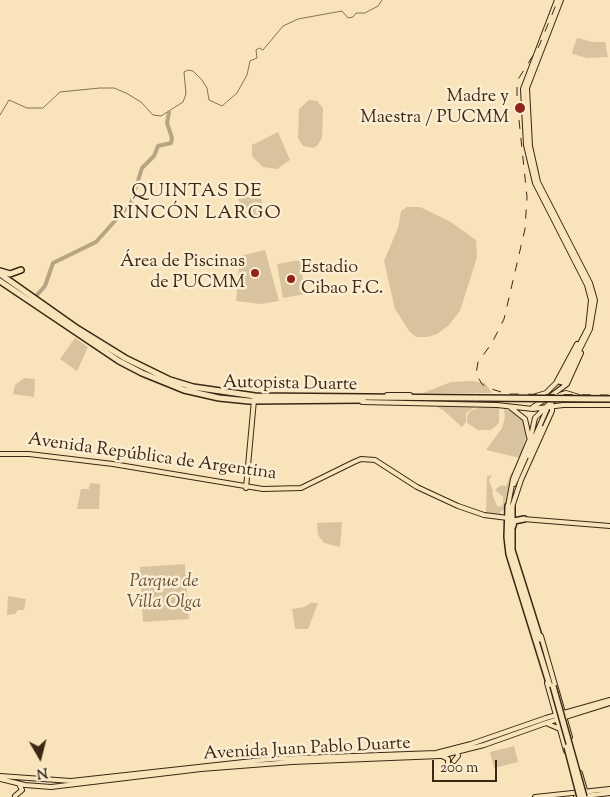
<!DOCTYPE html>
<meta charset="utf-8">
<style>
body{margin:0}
#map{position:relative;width:610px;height:797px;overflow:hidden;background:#f8e3ba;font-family:"Sorts Mill Goudy",serif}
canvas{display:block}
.north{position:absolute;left:15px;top:732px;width:50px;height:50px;-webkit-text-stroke:4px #faedd2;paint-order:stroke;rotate:172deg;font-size:14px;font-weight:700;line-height:20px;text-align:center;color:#3b2814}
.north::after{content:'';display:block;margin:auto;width:18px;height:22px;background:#3b2814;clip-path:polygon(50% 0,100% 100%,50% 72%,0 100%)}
.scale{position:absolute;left:432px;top:760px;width:65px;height:22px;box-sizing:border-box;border:2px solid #3b2814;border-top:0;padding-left:6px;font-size:15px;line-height:18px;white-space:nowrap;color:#3b2814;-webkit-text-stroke:4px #faedd2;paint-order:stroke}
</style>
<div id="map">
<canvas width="610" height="797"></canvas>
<div class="north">N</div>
<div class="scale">200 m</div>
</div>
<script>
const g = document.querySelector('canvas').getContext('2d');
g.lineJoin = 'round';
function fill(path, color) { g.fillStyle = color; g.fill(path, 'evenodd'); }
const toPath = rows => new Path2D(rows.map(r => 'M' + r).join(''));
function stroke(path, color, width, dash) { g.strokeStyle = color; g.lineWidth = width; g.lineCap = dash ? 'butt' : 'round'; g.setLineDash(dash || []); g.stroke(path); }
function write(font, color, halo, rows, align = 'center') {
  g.font = font + ' "Sorts Mill Goudy",serif'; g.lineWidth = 5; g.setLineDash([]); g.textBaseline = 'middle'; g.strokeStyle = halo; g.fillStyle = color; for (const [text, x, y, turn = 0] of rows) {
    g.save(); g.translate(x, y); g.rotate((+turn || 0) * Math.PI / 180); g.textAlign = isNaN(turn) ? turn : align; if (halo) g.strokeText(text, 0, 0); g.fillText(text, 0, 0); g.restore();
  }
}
fill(toPath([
 [577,38,593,42,605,42,608,57,587,58,573,54,572,52],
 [309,100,317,101,323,108,322,138,317,146,313,148,303,146,298,138,299,109],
 [278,132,290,160,277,169,263,167,252,156,252,145],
 [260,194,266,218,256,218,245,213,238,199],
 [407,207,420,207,449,221,476,240,477,257,460,311,449,325,437,334,427,337,416,337,409,331,395,309,384,261,398,228,401,211],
 [265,250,279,301,261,304,236,301,240,256],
 [300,260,305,294,283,298,277,264],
 [75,338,88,347,77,371,60,359],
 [24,378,35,379,34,397,13,394,15,385],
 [472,381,485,383,492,393,423,393,451,382],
 [435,406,476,406,466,413,466,422,462,427,443,410],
 [483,406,499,407,499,423,491,430,478,430,467,423,467,416,470,411],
 [504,409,515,412,523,419,527,432,520,458,486,450,502,428,505,417],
 [514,471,505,509,500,512,501,515,488,513,486,512,487,476,492,475,489,480,493,491,492,493,497,506,500,507,503,504,503,497,495,490,501,485,506,486,511,473],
 [90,483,100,484,99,509,77,509,81,489,89,489],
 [342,522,340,547,324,543,318,535,317,523],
 [185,564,189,619,143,622,140,567],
 [8,596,26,599,24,610,18,610,15,614,7,615],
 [311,603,318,603,308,629,295,629,292,609,304,607],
 [514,746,518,762,494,768,490,752]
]), '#d8c39e');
stroke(toPath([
 [0,115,9,100,27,108,43,108,60,92,100,88,114,88,126,93,141,102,153,115,161,116,183,102,186,94,184,72,188,70,193,71,202,80,207,88,209,100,222,106,237,93,247,75,250,61,257,58,256,50,259,48,263,50,283,26,298,19,342,11,348,18,353,17,356,13,365,13,378,6,382,0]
]), '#867256', 1);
stroke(toPath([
 [37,295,45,286,53,263,96,242,131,203,142,168,154,156,158,146,171,143,172,138,167,123,169,112]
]), '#b8a382', 4);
stroke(toPath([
 [555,394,560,382],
 [550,410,563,383]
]), '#d2be99', 4, [4, 2]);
const major = toPath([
 [557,0,523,89,526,145,535,183,587,285,591,300,588,328,560,382],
 [561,0,527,88,530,146,538,182,590,283,595,300,590,329,563,383],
 [387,395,410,395],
 [552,395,567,384,581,353],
 [560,395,566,393,579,397],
 [536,396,546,393,556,383,577,344],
 [540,396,568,396],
 [362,402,497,405,533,409,563,405,610,405],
 [510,407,525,419,529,437],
 [533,407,546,399],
 [0,454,29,454,113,464,263,489,301,488,354,462,361,459,375,460,417,487,458,506,484,515,508,518],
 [529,456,542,428],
 [514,484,547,409],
 [246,488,254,400],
 [508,506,513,479,531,436,535,418,554,399],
 [512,507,521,480,552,411,552,405],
 [523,519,610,526],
 [541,636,570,737],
 [547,683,566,751],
 [546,723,560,729],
 [442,756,448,759,448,764],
 [454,761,458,756,457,751],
 [580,773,587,797],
 [0,776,71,781,271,759,436,753,471,744,546,718,610,700],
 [0,779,25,785,51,787,201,769,292,762,440,756,484,745,546,723,610,703],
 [15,796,22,790,19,784],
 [535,797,610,789],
 [576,797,610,793]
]);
const highway = toPath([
 [0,271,10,274,21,270],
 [0,274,78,329,125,358,170,380,193,387,255,396,476,398],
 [0,281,119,361,142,373,184,390,219,398,249,401,363,400],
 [508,506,507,537,509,554,550,686],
 [512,507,512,550,540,639],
 [513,526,514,521,524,519]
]);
stroke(major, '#3b2814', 6);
stroke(highway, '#3b2814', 8);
stroke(major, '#f8e3ba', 4);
stroke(highway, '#f8e3ba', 5);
stroke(toPath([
 [517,96,517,81,539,46,558,0],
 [519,120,527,197,525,229,504,319,492,343,478,362,476,374,482,384,488,388,508,394,610,395]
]), '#3b2814', 1, [9, 9]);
const highwayBridge = toPath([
 [476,398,610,399],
 [553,686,584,797],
 [567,747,580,797]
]);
stroke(highwayBridge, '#3b2814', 8, []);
stroke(highwayBridge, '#f8e3ba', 5);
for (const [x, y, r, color] of [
 [520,108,6,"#8f2418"],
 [255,273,5,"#8f2418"],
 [291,279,5,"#8f2418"]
]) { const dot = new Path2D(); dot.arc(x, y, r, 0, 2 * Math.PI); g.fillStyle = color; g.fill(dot); stroke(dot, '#faedd2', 2); }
write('18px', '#3b2814', '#faedd2', [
 ["Madre y",509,98],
 ["Maestra / PUCMM",509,119],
 ["Área de Piscinas",245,263],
 ["de PUCMM",245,284],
 ["Estadio",301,269,"left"],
 ["Cibao F.C.",301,290,"left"]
], 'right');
write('18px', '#3b2814', '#faedd2', [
 ["Autopista Duarte",290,385,1],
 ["Avenida República de Argentina",152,458,8],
 ["Avenida Juan Pablo Duarte",307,750,-3]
]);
write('italic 18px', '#624f36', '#faedd2', [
 ["Parque de",164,583],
 ["Villa Olga",164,604]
]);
g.letterSpacing = '1px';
write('19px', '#3b2814', '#faedd2', [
 ["QUINTAS DE",197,193],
 ["RINCÓN LARGO",197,215]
]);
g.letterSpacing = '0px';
</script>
